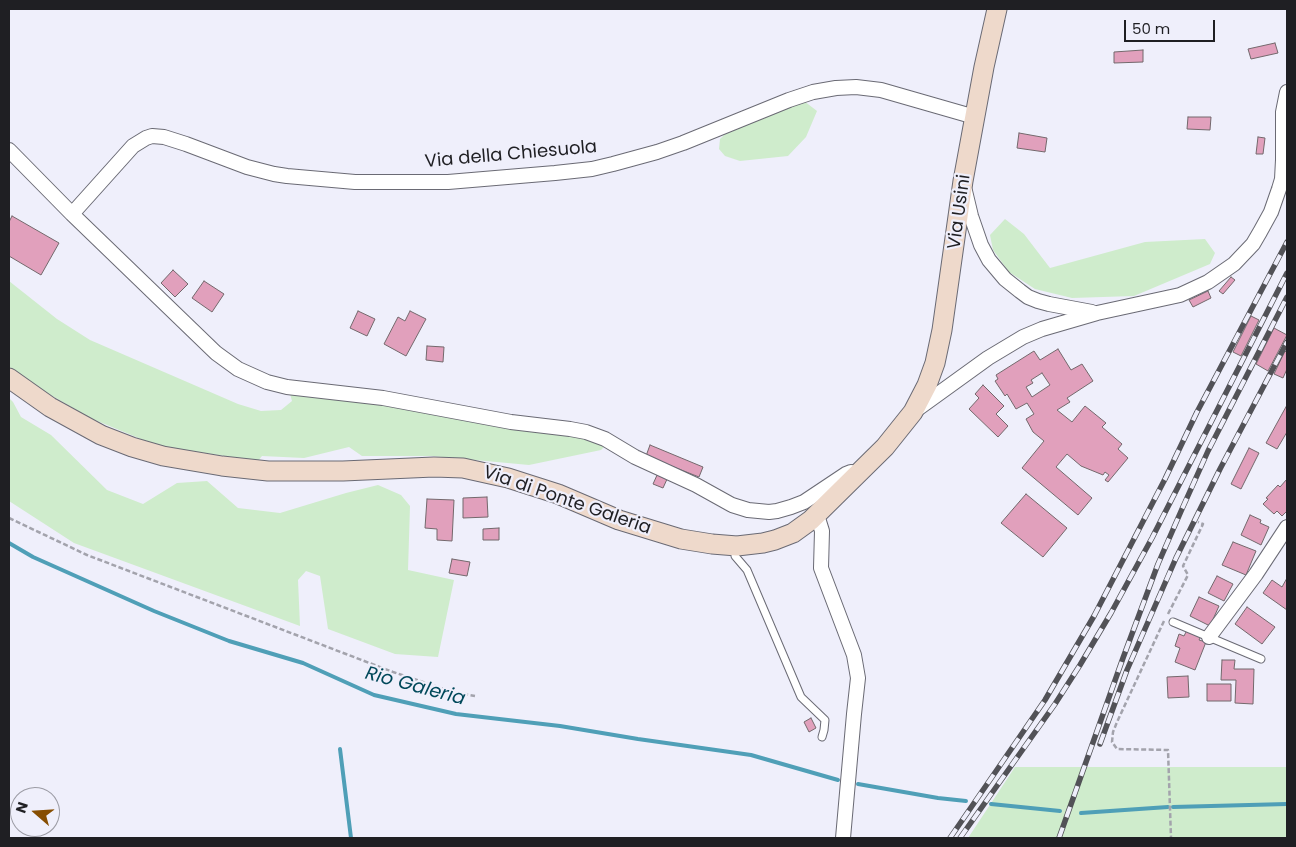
<!DOCTYPE html>
<style>
body{margin:0}
#map{position:relative;width:1296px;height:847px;overflow:hidden;background:#efeffb;font-family:Poppins,sans-serif}
canvas{display:block}
.frame{position:absolute;inset:0;border:10px solid #1f1f23;pointer-events:none}
.north{position:absolute;left:10px;top:787px;width:50px;height:50px;box-sizing:border-box;background:#efeffb;border:1px solid #9c9ca5;border-radius:50%;rotate:289deg;font-size:14px;font-weight:700;line-height:20px;text-align:center;color:#1f1f23}
.north::after{content:'';display:block;margin:auto;width:18px;height:22px;background:#874e02;clip-path:polygon(50% 0,100% 100%,50% 72%,0 100%)}
.scale{position:absolute;left:1124px;top:20px;width:91px;height:22px;box-sizing:border-box;border:2px solid #1f1f23;border-top:0;padding-left:6px;font-size:15px;line-height:18px;white-space:nowrap;color:#1f1f23;-webkit-text-stroke:4px #efeffb;paint-order:stroke}
</style>
<div id="map">
<canvas width="1296" height="847"></canvas>
<div class="frame"></div>
<div class="north">N</div>
<div class="scale">50 m</div>
</div>
<script>
const g = document.querySelector('canvas').getContext('2d');
g.lineJoin = 'round';
function fill(path, color) { g.fillStyle = color; g.fill(path, 'evenodd'); }
const toPath = rows => new Path2D(rows.map(r => 'M' + r).join(''));
function stroke(path, color, width, dash) { g.strokeStyle = color; g.lineWidth = width; g.lineCap = dash ? 'butt' : 'round'; g.setLineDash(dash || []); g.stroke(path); }
function write(font, color, halo, rows, align = 'center') {
  g.font = font + ' Poppins,sans-serif'; g.lineWidth = 4.5; g.setLineDash([]); g.textBaseline = 'middle'; g.strokeStyle = halo; g.fillStyle = color; for (const [text, x, y, turn = 0] of rows) {
    g.save(); g.translate(x, y); g.rotate((+turn || 0) * Math.PI / 180); g.textAlign = isNaN(turn) ? turn : align; if (halo) g.strokeText(text, 0, 0); g.fillText(text, 0, 0); g.restore();
  }
}
fill(toPath([
 [804,101,817,111,806,137,788,156,740,161,725,156,719,149,720,139,732,127],
 [1005,219,1024,234,1050,268,1145,242,1205,239,1215,253,1210,264,1134,296,1072,298,1035,289,1009,272,993,250,990,235],
 [9,281,57,319,90,340,238,404,261,411,281,410,292,401,289,390,558,429,606,445,601,450,529,465,432,456,362,456,349,447,304,458,262,456,258,461,158,446,90,418,37,387,9,367],
 [9,398,13,402,21,417,51,435,107,490,143,504,177,483,207,481,238,508,280,513,346,493,378,485,401,495,410,506,408,570,454,580,438,657,395,654,328,629,320,576,306,571,298,580,300,626,74,543,9,501],
 [1015,767,1287,767,1287,838,968,838]
]), '#cfeccc');
stroke(toPath([
 [9,543,33,557,154,611,229,641,303,663,374,695,456,714,560,726,638,739,751,755,838,780],
 [340,749,351,838],
 [858,784,938,798,966,801],
 [991,804,1060,811],
 [1173,807,1287,804],
 [1081,813,1168,807]
]), '#4f9fb7', 4);
const building = toPath([
 [1275,43,1278,53,1251,59,1248,49,1275,43],
 [1143,50,1143,62,1114,63,1114,52,1143,50],
 [1188,117,1211,117,1210,130,1187,129,1188,117],
 [1019,133,1047,138,1045,152,1017,148,1019,133],
 [1258,137,1265,138,1263,154,1256,154,1258,137],
 [12,216,59,243,41,275,9,256,9,222,12,216],
 [173,270,188,284,175,297,161,283,173,270],
 [1231,277,1235,280,1223,294,1219,291,1231,277],
 [204,281,224,294,212,312,192,298,204,281],
 [1208,291,1211,298,1193,307,1189,300,1208,291],
 [358,311,375,319,367,336,350,328,358,311],
 [410,311,426,319,406,356,384,344,398,317,405,321,410,311],
 [1251,316,1259,320,1241,356,1233,352,1251,316],
 [1274,328,1287,335,1268,371,1256,364,1274,328],
 [427,346,444,347,443,362,426,360,427,346],
 [1058,349,1071,370,1082,364,1093,381,1067,398,1070,402,1057,410,1072,422,1085,406,1106,423,1102,427,1122,444,1118,449,1128,458,1108,482,1105,480,1109,475,1105,472,1103,475,1081,466,1067,454,1056,467,1092,498,1078,515,1022,468,1044,441,1033,432,1026,419,1034,414,1027,403,1016,409,1007,394,1005,396,995,381,998,379,996,375,1034,351,1040,360,1058,349],
 [1042,373,1050,385,1032,397,1026,387,1033,383,1031,380,1042,373],
 [1285,351,1287,353,1287,369,1283,378,1274,374,1285,351],
 [983,385,1004,406,996,414,1008,426,998,437,969,409,979,398,975,394,983,385],
 [1287,405,1287,432,1277,449,1266,443,1287,405],
 [650,445,703,467,699,477,646,456,650,445],
 [1249,448,1259,453,1241,489,1231,484,1249,448],
 [658,473,668,477,663,488,653,484,658,473],
 [1287,479,1287,511,1282,516,1277,511,1274,514,1263,504,1268,499,1266,498,1278,485,1280,487,1287,479],
 [1026,494,1067,528,1043,557,1001,523,1026,494],
 [487,497,488,517,463,518,463,498,487,497],
 [427,499,454,500,452,541,437,540,437,529,425,528,427,499],
 [1250,515,1261,520,1260,523,1269,527,1261,545,1241,535,1250,515],
 [499,528,499,540,483,540,483,529,499,528],
 [1233,542,1256,551,1246,575,1222,565,1233,542],
 [452,559,470,562,467,576,449,573,452,559],
 [1217,576,1233,584,1224,601,1208,593,1217,576],
 [1287,578,1287,610,1263,593,1272,580,1282,587,1287,578],
 [1199,597,1219,606,1210,626,1190,616,1199,597],
 [1247,607,1275,627,1262,644,1235,624,1247,607],
 [1187,630,1201,636,1199,640,1206,642,1195,670,1175,662,1180,648,1175,646,1179,634,1184,636,1187,630],
 [1222,660,1235,660,1234,669,1254,669,1253,704,1235,703,1236,680,1221,680,1222,660],
 [1188,676,1189,697,1168,698,1167,677,1188,676],
 [1207,684,1231,684,1231,701,1207,701,1207,684],
 [811,718,816,728,809,732,804,722,811,718]
]);
fill(building, '#e1a0bc');
stroke(building, '#73686c', 1);
const lane = toPath([
 [736,548,735,556,747,570,801,697,825,720,824,730,822,737],
 [1173,622,1261,659]
]);
const street = toPath([
 [9,150,72,214,133,146,146,138,152,136,164,137,186,144,247,167,274,174,287,176,355,182,448,182,555,173,592,169,613,164,657,152,683,143,789,100,813,92,836,88,856,87,881,90,975,117],
 [965,191,971,216,981,245,989,260,1005,279,1020,291,1028,297,1038,301,1049,304,1092,312],
 [72,214,216,353,238,369,267,382,287,387,383,398,511,422,570,429,586,432,605,439,635,457,696,485,732,505,748,510,769,512,777,511,791,507,804,502,846,474,851,472,858,474],
 [916,410,988,358,1023,337,1042,329,1097,313,1180,295,1208,282,1234,264,1253,244,1260,232,1271,212,1279,189,1282,179,1283,160,1283,112,1287,92],
 [817,515,822,531,821,568,854,655,858,678,854,714,843,838],
 [1209,637,1256,574,1287,527]
]);
const secondary = toPath([
 [9,378,50,407,101,435,132,447,163,456,222,466,268,471,343,471,434,467,463,468,508,478,558,494,619,520,681,539,712,544,737,546,763,543,775,540,793,533,811,520,885,447,913,412,927,385,935,363,942,330,963,181,984,67,997,9]
]);
stroke(lane, '#6a6a74', 9);
stroke(street, '#6a6a74', 16);
stroke(secondary, '#6a6a74', 21);
stroke(toPath([
 [9,518,87,555,393,672,453,692,475,696],
 [1168,614,1188,575,1183,566,1203,524,1198,522],
 [1164,621,1117,722,1113,732,1112,742,1117,749,1168,750,1171,838]
]), '#a3a3ac', 2.5, [5, 2.5]);
stroke(lane, '#fff', 7);
stroke(street, '#fff', 14);
stroke(secondary, '#eed9cb', 19);
const rail = toPath([
 [1100,744,1127,670,1176,558,1220,469,1287,342],
 [950,838,1045,700,1094,616,1165,479,1197,412,1287,242],
 [960,838,1055,704,1080,665,1111,613,1152,538,1287,273],
 [1059,838,1123,658,1158,564,1182,509,1208,451,1287,297]
]);
stroke(rail, '#525257', 5.5);
stroke(rail, '#efeffb', 4, [11]);
write('18px', '#1f1f23', '#efeffb', [
 ["Via della Chiesuola",511,155,-5],
 ["Via Usini",960,212,-82],
 ["Via di Ponte Galeria",567,501,19]
]);
write('italic 19px', '#00485a', '#efeffb', [
 ["Rio Galeria",415,687,15]
]);
</script>
